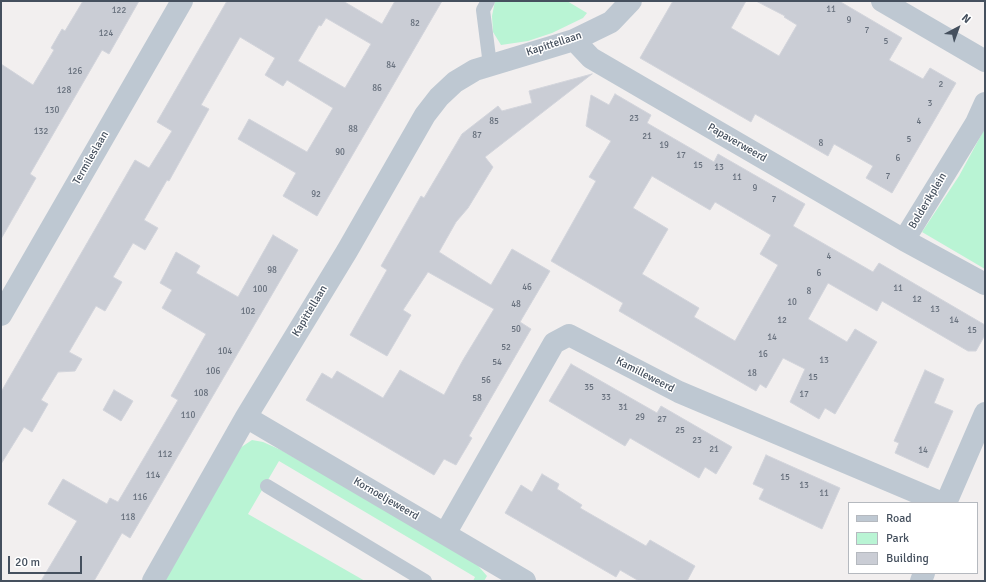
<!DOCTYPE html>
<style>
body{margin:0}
#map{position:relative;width:986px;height:582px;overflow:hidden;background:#f2efef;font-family:Signika,sans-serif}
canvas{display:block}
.frame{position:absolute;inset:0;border:2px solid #45505e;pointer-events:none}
.legend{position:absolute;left:848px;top:502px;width:130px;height:72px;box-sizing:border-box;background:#fff;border:1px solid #b5b9bf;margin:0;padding:5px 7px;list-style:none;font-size:12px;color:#45505e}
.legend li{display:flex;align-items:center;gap:8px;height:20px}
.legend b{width:20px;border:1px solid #b5b9bf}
.north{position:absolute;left:938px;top:8px;width:40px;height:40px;-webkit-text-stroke:3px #fff;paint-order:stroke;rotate:41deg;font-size:11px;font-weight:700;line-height:16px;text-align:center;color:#45505e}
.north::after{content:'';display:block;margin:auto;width:14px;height:18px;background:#45505e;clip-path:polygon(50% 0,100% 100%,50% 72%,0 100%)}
.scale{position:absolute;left:8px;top:556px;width:74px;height:18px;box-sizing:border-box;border:2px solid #45505e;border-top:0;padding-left:5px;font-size:12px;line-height:14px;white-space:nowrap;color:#45505e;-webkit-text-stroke:3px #fff;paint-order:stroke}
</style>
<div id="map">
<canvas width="986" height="582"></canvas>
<div class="frame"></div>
<ul class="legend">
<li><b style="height:5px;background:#bec8d2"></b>Road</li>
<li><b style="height:11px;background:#b9f4d4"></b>Park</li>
<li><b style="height:11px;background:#cacdd5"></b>Building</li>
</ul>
<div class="north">N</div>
<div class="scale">20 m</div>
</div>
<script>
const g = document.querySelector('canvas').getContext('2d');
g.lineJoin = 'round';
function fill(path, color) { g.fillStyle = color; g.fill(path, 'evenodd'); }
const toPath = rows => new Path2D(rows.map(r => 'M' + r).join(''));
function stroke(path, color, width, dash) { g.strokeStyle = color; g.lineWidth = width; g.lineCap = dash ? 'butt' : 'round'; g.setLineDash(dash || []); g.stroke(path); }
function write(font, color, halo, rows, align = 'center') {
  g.font = font + ' Signika,sans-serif'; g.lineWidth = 3; g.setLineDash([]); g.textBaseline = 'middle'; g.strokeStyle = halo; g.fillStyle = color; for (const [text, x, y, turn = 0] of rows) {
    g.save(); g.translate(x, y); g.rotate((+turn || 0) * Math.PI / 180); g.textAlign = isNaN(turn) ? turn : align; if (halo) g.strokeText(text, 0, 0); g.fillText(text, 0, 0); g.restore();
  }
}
fill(toPath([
 [495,1,567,1,587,13,583,18,552,33,528,41,501,45,493,32,492,16],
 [985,128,985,269,922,232,959,176],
 [252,440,263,442,281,450,474,561,487,576,484,581,473,581,475,577,279,461,248,514,365,581,163,581,240,448]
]), '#b9f4d4');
const building = toPath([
 [83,1,139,1,109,54,102,50,30,174,36,178,1,239,1,64,33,85,54,50,51,48,62,29,65,31,83,1],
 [227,1,343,1,382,24,395,1,442,1,317,216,283,196,296,173,238,139,249,119,307,152,333,108,287,80,283,86,265,75,275,58,240,37,201,105,209,109,169,181,167,180,144,220,158,228,145,250,133,243,113,277,122,282,105,311,96,306,69,352,82,359,75,371,58,372,41,400,48,404,32,432,24,427,1,464,1,392,135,160,149,168,172,131,157,122,227,1],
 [326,18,371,44,345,88,298,61,319,25,321,26,326,18],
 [673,1,746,1,731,28,779,56,797,25,784,17,785,16,756,1,839,1,902,38,889,60,923,79,930,68,956,83,892,193,866,178,873,166,834,144,828,156,755,114,751,122,640,58,673,1],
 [592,74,485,157,493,167,468,208,456,222,439,252,491,285,512,249,550,271,520,322,531,329,469,436,472,438,456,465,444,459,434,475,306,400,322,373,332,379,337,371,383,398,400,370,444,395,463,360,494,309,428,272,403,310,411,315,387,356,350,335,387,270,381,266,421,196,424,198,462,134,498,106,502,111,532,103,529,91,592,74],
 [615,94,651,115,647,123,697,152,714,162,718,154,805,204,793,226,873,272,879,263,985,325,985,335,976,351,968,351,882,301,877,311,828,283,808,319,847,342,855,329,877,342,835,414,825,408,819,419,790,402,805,369,783,358,766,388,760,384,756,391,619,311,623,303,551,261,596,181,589,177,611,141,586,126,591,95,609,105,615,94],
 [652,176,710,210,715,202,771,235,760,254,778,265,735,341,694,317,699,308,642,274,668,229,633,208,652,176],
 [273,235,298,250,130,538,122,533,94,581,41,581,77,521,48,504,63,479,107,504,110,498,118,502,178,400,171,396,206,334,162,308,172,290,160,283,176,252,200,266,196,273,238,297,273,235],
 [571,364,657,413,661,406,732,447,716,474,705,467,699,478,630,438,625,446,549,401,571,364],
 [925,370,944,379,934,403,953,411,928,468,895,453,899,443,894,441,925,370],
 [114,390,133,401,121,421,103,410,114,390],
 [766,455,840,488,822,529,759,499,764,489,753,484,766,455],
 [542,474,559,484,557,489,582,505,580,508,646,546,650,540,695,566,687,581,639,581,620,570,616,577,505,513,521,485,532,492,542,474]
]);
fill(building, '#cacdd5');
stroke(building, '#d2d4db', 1);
stroke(toPath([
 [488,1,483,10,490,65],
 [267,486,425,581]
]), '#bec8d2', 14);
stroke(toPath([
 [882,1,985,61],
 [574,40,591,58,904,240],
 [985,103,976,123,904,240,985,284],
 [1,315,182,1],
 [246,417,525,581],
 [946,503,985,413],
 [445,534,554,343,569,335,679,392,942,503],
 [153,581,246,417,347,251,425,115,439,97,455,82,475,70,574,40,611,22,631,1],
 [921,581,924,573]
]), '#bec8d2', 22);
write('9px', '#666f7c', null, [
 ["11",831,10],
 ["122",119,11],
 ["9",849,21],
 ["82",415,24],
 ["7",867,31],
 ["124",106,34],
 ["5",886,42],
 ["84",391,66],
 ["126",75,72],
 ["2",941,85],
 ["86",377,89],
 ["128",64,91],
 ["3",930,104],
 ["130",52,111],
 ["23",634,119],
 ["85",494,122],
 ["4",919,122],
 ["88",353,130],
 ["132",41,132],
 ["87",477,136],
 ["21",647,137],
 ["5",909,140],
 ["8",821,144],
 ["19",664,146],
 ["90",340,153],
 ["17",681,156],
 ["6",898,159],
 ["15",698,166],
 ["13",719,168],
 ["7",888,177],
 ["11",737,178],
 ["9",755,189],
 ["92",316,195],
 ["7",774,200],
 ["4",829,257],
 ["98",272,271],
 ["6",819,274],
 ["46",527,288],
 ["11",898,289],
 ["100",260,290],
 ["8",809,292],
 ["12",917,300],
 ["10",792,303],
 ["48",516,305],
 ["13",935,310],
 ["102",248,312],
 ["12",782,321],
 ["14",954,321],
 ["50",516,330],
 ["15",972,331],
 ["14",772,338],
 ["52",506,348],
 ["104",225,352],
 ["16",763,355],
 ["13",824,361],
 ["54",497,363],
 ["106",213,372],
 ["18",752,374],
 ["15",813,378],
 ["56",486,381],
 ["35",589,388],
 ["108",201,394],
 ["17",804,395],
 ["33",606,398],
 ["58",477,399],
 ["31",623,408],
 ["110",188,416],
 ["29",640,418],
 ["27",662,420],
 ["25",680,431],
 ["23",697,441],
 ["21",714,450],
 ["14",923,451],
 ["112",165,455],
 ["114",153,476],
 ["15",785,478],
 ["13",804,486],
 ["11",824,494],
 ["116",140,498],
 ["118",128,518]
]);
write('11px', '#45505e', '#fff', [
 ["Kapittellaan",554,44,-18],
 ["Papaverweerd",737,143,30],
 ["Termileslaan",91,158,-60],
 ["Bolderikplein",928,201,-59],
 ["Kapittellaan",310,311,-59],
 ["Kamilleweerd",645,375,27],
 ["Kornoeljeweerd",386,499,30]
]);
</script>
